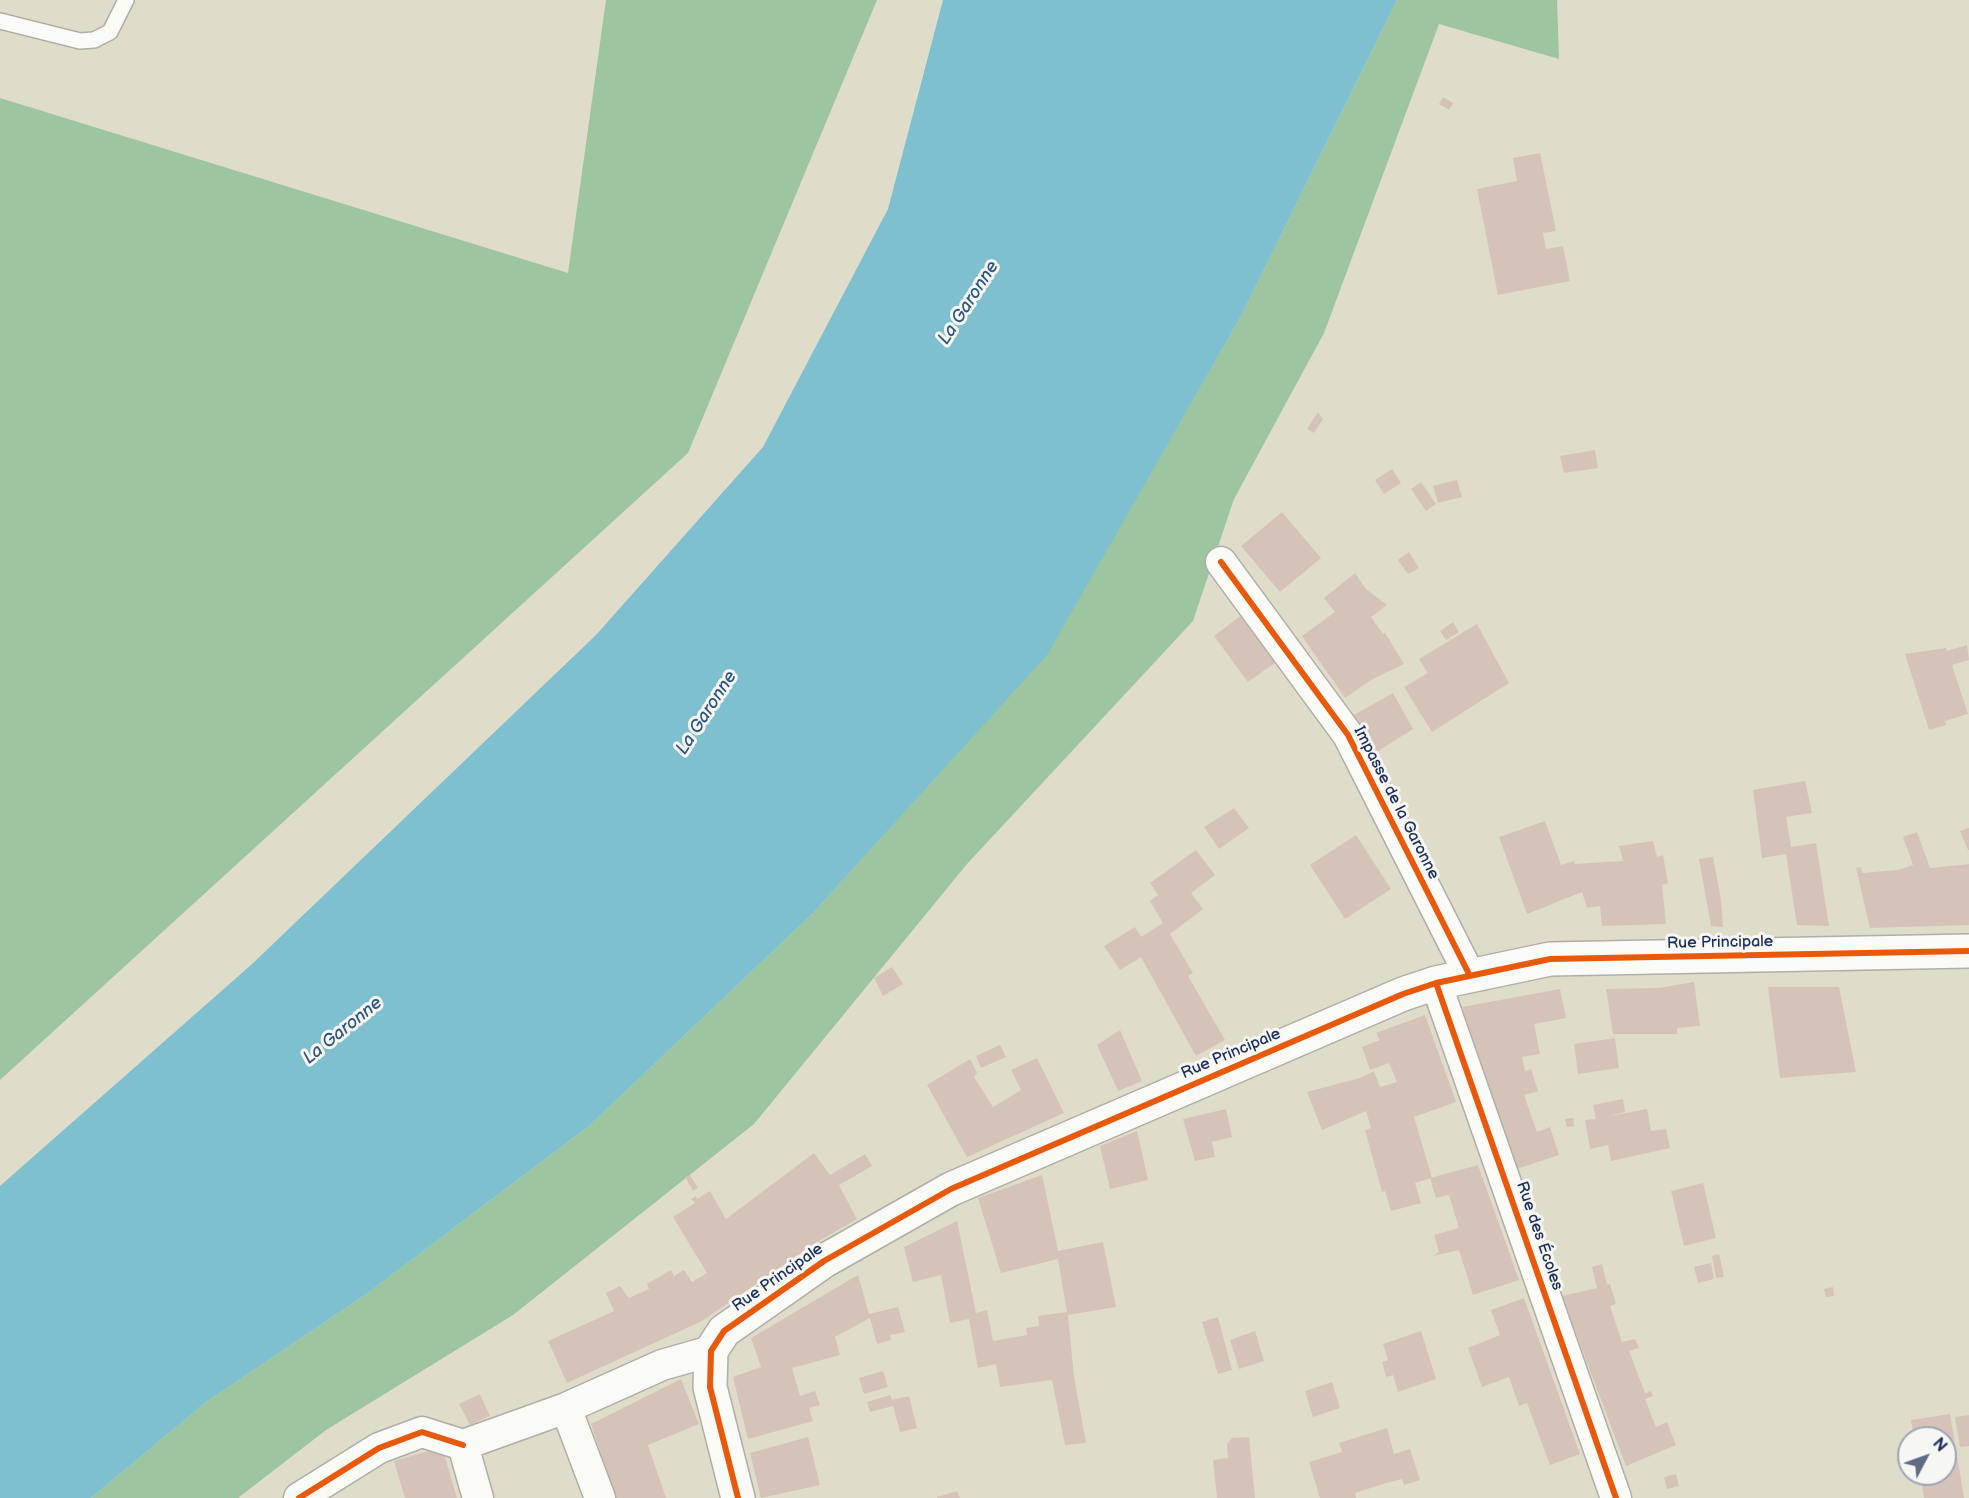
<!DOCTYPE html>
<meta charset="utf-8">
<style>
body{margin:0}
#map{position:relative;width:1969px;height:1498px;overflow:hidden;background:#e0dcca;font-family:"Balsamiq Sans",sans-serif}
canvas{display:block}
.north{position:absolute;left:1897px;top:1426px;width:60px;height:60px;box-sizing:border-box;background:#f6f6f2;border:2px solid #9ea6b7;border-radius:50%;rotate:49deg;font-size:16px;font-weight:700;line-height:24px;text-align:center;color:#1b2f5e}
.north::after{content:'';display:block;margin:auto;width:21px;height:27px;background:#606c84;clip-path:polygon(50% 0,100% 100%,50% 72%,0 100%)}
</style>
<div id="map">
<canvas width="1969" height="1498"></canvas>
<div class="north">N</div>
</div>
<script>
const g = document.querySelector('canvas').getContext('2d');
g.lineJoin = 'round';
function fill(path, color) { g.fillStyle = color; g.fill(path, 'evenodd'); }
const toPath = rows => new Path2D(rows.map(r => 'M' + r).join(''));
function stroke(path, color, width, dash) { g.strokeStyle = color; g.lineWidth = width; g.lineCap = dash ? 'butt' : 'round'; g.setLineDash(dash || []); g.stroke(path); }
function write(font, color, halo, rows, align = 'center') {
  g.font = font + ' "Balsamiq Sans",sans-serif'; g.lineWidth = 6; g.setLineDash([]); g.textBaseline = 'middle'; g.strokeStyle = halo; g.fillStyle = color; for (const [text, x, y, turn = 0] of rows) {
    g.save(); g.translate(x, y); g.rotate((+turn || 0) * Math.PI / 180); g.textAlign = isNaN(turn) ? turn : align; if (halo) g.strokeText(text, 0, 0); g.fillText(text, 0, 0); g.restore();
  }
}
fill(toPath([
 [606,0,877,0,688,453,0,1080,0,98,568,273],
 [1397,0,1557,0,1559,59,1439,24,1324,333,1234,499,1193,621,967,864,754,1124,513,1315,326,1430,238,1498,91,1498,206,1402,365,1295,589,1126,812,914,1046,655,1241,316]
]), '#9cc5a0');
fill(toPath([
 [943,0,1397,0,1241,316,1047,655,812,914,589,1126,365,1295,206,1402,91,1498,0,1498,0,1186,251,965,596,635,763,447,888,209]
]), '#7ebfd0');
fill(toPath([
 [1443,97,1453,103,1449,110,1439,104],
 [1540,153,1556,231,1543,233,1546,249,1563,246,1570,281,1498,295,1477,189,1517,181,1513,158],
 [1318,412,1323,419,1314,433,1307,429],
 [1595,450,1598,468,1564,473,1560,456],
 [1392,469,1401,483,1384,494,1375,480],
 [1457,480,1462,497,1438,503,1433,486],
 [1421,482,1436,504,1426,511,1411,489],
 [1282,512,1321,558,1280,592,1241,546],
 [1409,552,1419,568,1408,574,1398,560],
 [1355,573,1366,589,1387,605,1371,617,1383,634,1385,633,1404,664,1371,680,1345,698,1302,636,1335,612,1324,598],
 [1240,616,1276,662,1248,682,1214,636],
 [1453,622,1459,632,1446,640,1440,631],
 [1477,624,1509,683,1432,732,1404,687,1428,673,1419,659],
 [1967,645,1969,660,1952,665,1968,714,1945,721,1946,725,1929,730,1905,654,1946,648,1947,651],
 [1393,693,1413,729,1375,753,1354,715],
 [1805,781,1812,813,1786,817,1791,847,1816,843,1829,926,1797,925,1786,854,1762,858,1753,790],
 [1234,808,1249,828,1219,849,1204,827],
 [1545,821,1561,865,1574,861,1575,864,1623,861,1619,846,1653,841,1657,857,1663,855,1668,883,1662,885,1666,924,1602,926,1600,906,1587,908,1582,892,1527,914,1499,837],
 [1969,828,1969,850,1968,850,1960,831],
 [1917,832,1930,868,1969,864,1969,925,1870,928,1856,868,1861,867,1862,873,1898,870,1913,865,1903,837],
 [1356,835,1391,889,1345,919,1310,865],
 [1196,850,1215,875,1191,893,1203,909,1170,934,1193,973,1188,976,1225,1040,1196,1056,1141,957,1120,970,1104,946,1135,927,1141,937,1163,923,1150,901,1158,895,1150,883],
 [1713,857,1721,900,1723,927,1711,926,1699,859],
 [892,967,903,984,883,996,874,978],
 [1694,982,1700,1026,1677,1028,1677,1034,1613,1034,1606,989,1659,988],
 [1768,987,1839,987,1856,1072,1780,1078],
 [1560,989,1566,1018,1534,1024,1540,1054,1522,1057,1525,1071,1531,1069,1538,1091,1524,1095,1537,1132,1550,1127,1559,1155,1517,1169,1462,1007],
 [1425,1015,1456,1102,1414,1117,1432,1178,1415,1183,1421,1203,1391,1211,1385,1191,1382,1192,1365,1130,1371,1128,1366,1111,1322,1130,1307,1092,1360,1078,1374,1071,1380,1087,1397,1082,1389,1063,1370,1070,1362,1047,1380,1040,1376,1033],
 [1120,1030,1142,1081,1118,1091,1097,1045],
 [1615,1038,1619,1068,1578,1074,1574,1044],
 [1000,1045,1006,1057,981,1068,976,1056],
 [1037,1058,1064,1113,967,1157,927,1085,970,1059,977,1073,974,1077,993,1107,1021,1090,1011,1070],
 [1623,1099,1625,1112,1606,1117,1647,1109,1651,1131,1666,1129,1670,1148,1611,1161,1608,1145,1590,1149,1585,1120,1596,1119,1593,1105],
 [1226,1109,1232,1137,1212,1142,1215,1157,1195,1161,1183,1119],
 [1573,1118,1574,1126,1567,1127,1565,1119],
 [1137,1131,1148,1180,1110,1189,1100,1146],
 [814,1153,830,1175,865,1154,872,1166,839,1185,857,1219,819,1241,702,1321,567,1383,548,1341,614,1311,606,1293,620,1286,629,1298,649,1289,647,1284,671,1270,674,1276,684,1270,692,1282,707,1273,673,1217,695,1203,691,1199,696,1196,697,1199,710,1191,726,1219],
 [1478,1165,1519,1280,1473,1295,1459,1250,1433,1256,1439,1252,1434,1235,1459,1228,1449,1195,1436,1198,1430,1178],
 [690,1175,698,1188,693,1191,685,1177],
 [1042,1175,1058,1251,1103,1242,1116,1307,1068,1315,1074,1377,1086,1443,1065,1445,1052,1380,1000,1387,996,1364,978,1368,969,1319,950,1323,941,1275,913,1282,904,1247,957,1221,976,1313,987,1310,993,1341,1027,1335,1026,1328,1039,1326,1038,1316,1067,1312,1058,1259,1001,1273,978,1198],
 [1703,1183,1716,1238,1684,1246,1671,1191],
 [1719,1254,1724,1277,1716,1278,1712,1256],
 [1711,1263,1714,1279,1698,1283,1694,1267],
 [1602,1264,1607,1285,1610,1284,1616,1304,1610,1306,1622,1342,1635,1339,1639,1348,1629,1351,1645,1393,1651,1391,1653,1396,1645,1399,1656,1427,1667,1422,1676,1445,1626,1466,1562,1296,1597,1288,1592,1267],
 [858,1275,869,1314,898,1307,905,1332,890,1335,891,1340,877,1344,870,1318,835,1337,840,1355,792,1368,800,1396,815,1391,820,1405,809,1408,813,1421,748,1439,733,1377,761,1367,751,1338],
 [1833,1287,1834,1296,1826,1297,1824,1289],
 [1524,1298,1580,1454,1550,1465,1527,1403,1519,1406,1509,1377,1482,1387,1468,1348,1500,1335,1491,1310],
 [1218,1317,1232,1370,1218,1374,1202,1322],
 [1255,1331,1264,1361,1239,1369,1230,1340],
 [1421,1331,1436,1379,1398,1392,1393,1375,1386,1377,1382,1362,1388,1360,1383,1344],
 [883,1371,888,1387,864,1394,859,1378],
 [681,1379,699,1424,648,1445,666,1498,616,1498,591,1424],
 [1332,1382,1340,1408,1313,1417,1305,1391],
 [480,1394,490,1416,470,1425,459,1404],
 [890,1395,892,1400,909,1396,917,1428,900,1432,893,1406,870,1412,867,1402],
 [1950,1414,1964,1498,1924,1498,1920,1474,1945,1474,1945,1438,1914,1438,1911,1420],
 [1969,1415,1969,1446,1960,1447,1955,1417],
 [1387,1428,1394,1454,1410,1449,1420,1480,1404,1485,1402,1479,1386,1483,1355,1493,1356,1498,1320,1498,1309,1462,1342,1452,1339,1443],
 [808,1437,820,1485,761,1498,750,1453],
 [1249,1437,1255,1498,1217,1498,1213,1460,1228,1458,1227,1444,1232,1438],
 [442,1447,457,1498,405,1498,394,1461],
 [1676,1474,1679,1486,1667,1489,1664,1477],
 [957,1491,960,1498,937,1498,937,1497]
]), '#d5c3ba');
const service = toPath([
 [0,21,80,41,94,40,110,32,126,0]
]);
const minor = toPath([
 [1221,562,1348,735,1470,976],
 [1436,983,1616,1498],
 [566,1408,600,1498],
 [463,1445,566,1408,662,1365,711,1351],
 [463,1445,478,1498],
 [299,1498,379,1448,422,1432,463,1445]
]);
const tertiary = toPath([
 [738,1498,710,1387,711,1351,724,1331,824,1261,951,1189,1403,994,1436,983,1550,959,1969,951]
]);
stroke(service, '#afaea7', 18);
stroke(minor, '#afaea7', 33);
stroke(tertiary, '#afaea7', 36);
stroke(service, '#fafaf7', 15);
stroke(minor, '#fafaf7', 30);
stroke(tertiary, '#fafaf7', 33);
stroke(toPath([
 [1221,562,1348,735,1470,976],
 [1436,983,1616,1498],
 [299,1498,379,1448,422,1432,463,1445],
 [738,1498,710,1387,711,1351,724,1331,824,1261,951,1189,1403,994,1436,983,1550,959,1969,951]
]), '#e8590c', 6);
write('16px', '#1b2f5e', '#f6f6f2', [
 ["Impasse de la Garonne",1396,803,63],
 ["Rue Principale",1720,943,-1],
 ["Rue Principale",1231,1054,-23],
 ["Rue des Écoles",1539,1236,71],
 ["Rue Principale",778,1278,-35]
]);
write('italic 18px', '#2c5681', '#f6f6f2', [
 ["La Garonne",969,303,-57],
 ["La Garonne",707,713,-57],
 ["La Garonne",343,1031,-39]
]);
</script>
